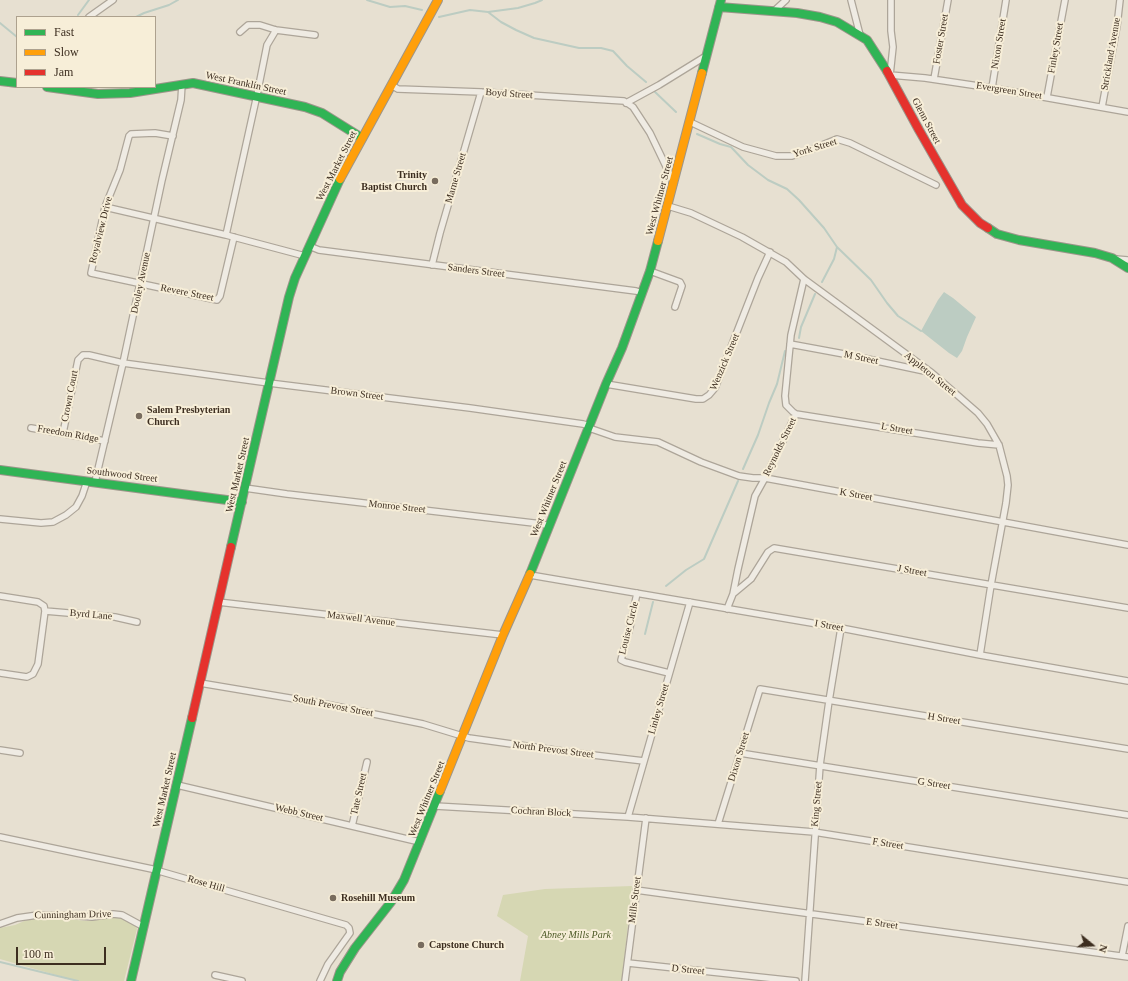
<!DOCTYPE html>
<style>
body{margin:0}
#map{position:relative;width:1128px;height:981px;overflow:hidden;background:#e7e0d1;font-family:Georgia,serif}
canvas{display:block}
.legend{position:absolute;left:16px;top:16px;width:140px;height:72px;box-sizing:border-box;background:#f7eed8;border:1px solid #ada18e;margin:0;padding:5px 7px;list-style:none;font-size:12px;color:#3d2e20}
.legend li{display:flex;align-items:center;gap:8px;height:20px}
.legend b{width:20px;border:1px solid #ada18e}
.north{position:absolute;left:1072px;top:925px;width:40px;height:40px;-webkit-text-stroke:3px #f7eed8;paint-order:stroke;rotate:108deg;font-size:11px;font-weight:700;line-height:16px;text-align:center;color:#3d2e20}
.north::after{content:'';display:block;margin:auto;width:14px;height:18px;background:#3d2e20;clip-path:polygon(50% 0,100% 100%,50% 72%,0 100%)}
.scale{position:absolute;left:16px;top:947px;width:90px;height:18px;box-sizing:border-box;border:2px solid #3d2e20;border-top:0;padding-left:5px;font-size:12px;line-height:14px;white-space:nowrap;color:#3d2e20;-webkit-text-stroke:3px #f7eed8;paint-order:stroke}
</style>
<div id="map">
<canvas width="1128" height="981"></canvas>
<ul class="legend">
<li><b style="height:5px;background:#30b455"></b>Fast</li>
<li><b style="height:5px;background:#ff9f0a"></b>Slow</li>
<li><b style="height:5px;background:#e5322d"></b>Jam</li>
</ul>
<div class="north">N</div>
<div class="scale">100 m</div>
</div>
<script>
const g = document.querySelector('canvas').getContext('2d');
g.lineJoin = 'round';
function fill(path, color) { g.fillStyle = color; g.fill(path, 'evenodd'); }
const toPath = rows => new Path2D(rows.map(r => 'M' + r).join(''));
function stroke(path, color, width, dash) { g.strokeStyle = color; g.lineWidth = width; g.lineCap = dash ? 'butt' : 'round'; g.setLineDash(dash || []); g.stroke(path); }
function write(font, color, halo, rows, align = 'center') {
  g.font = font + ' Georgia,serif'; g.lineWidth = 4; g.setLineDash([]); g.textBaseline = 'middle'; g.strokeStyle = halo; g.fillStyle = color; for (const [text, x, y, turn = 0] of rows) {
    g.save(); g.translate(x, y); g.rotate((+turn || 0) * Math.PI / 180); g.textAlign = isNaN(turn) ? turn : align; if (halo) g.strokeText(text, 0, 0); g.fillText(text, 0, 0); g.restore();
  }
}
fill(toPath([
 [632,886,622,981,520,981,528,936,497,916,503,895,545,889],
 [105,917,118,917,136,925,137,929,124,981,77,981,0,959,0,928,15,925,29,919,57,918,87,921]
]), '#d6d7b3');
fill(toPath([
 [944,292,953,298,976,317,967,337,962,351,957,358,949,353,921,331,938,300]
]), '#bcccc2');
stroke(toPath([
 [367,0,390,7,405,6,422,10],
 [488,12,501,22,516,30,534,38,579,48,601,48,613,51,627,66,646,82],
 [78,15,89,0],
 [136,17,144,13,169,5,178,0],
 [439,17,470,10,488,12,518,8,535,3,542,0],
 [0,23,17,37],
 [654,91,676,112],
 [697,134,720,144,731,147,748,165,768,180,787,189,799,200,824,228,837,247,871,280,887,303,898,316,921,331],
 [822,282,834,259,837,247],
 [799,338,801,327,815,294],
 [743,469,758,435,769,403,777,384,785,351],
 [666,586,686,570,704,559,738,481],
 [645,634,653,602],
 [0,962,78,981]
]), '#bcccc2', 2);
const street = toPath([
 [851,0,860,35],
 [891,0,891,31,893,47,890,75,925,78,992,88,1128,112],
 [774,11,786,0],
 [89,17,113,0],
 [240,32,248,25,260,25,276,30,315,35],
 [934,79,948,0],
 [391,85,398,89,481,92,624,101,633,107,650,133,674,183],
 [992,88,1006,0],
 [1047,97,1065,0],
 [626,103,659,85,706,56],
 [1102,107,1117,26,1120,0],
 [690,122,743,147,776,156,792,156,810,150,837,139,850,143,936,185],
 [173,136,155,133,131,134,129,136,120,170,105,207,91,273,217,300,220,296,234,237],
 [668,206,691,213,742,237,786,262,804,279,932,373,978,413,987,424,999,445,1007,476,1008,485,1006,503,991,585,980,655],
 [105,207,226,235,305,256],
 [226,235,257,95,267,45,276,30],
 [309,246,319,250,636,291,642,293],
 [1116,259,1128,260],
 [432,265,440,233,481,92],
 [650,271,680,282,682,286,675,307],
 [790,344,844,354,929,372],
 [606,384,696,399,703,399,709,395,715,388,758,278,770,252],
 [796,414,978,443,999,445],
 [31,428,105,441],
 [589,428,615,437,658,442,701,462,739,476,753,478,765,478,1128,545],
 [63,433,78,360,83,355,89,355,123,363,269,383,470,408,583,424,590,426],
 [95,482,123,363,162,180,181,100,182,84],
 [245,488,287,494,542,524,549,526],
 [0,519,41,523,53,522,66,515,76,507,82,496,87,481],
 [530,575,841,628,980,655,1128,681],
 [637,593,630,627,621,660,625,662,669,673],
 [733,594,738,569,755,496,765,478,796,414,793,412,786,405,785,396,791,335,804,279],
 [0,596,38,602,44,606,45,611,38,664,33,674,27,677,0,673],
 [218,602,503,635],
 [727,609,733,594,751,579,768,552,774,548,1128,608],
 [45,611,115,617,137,622],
 [200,683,325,704,423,724,469,738,576,753,644,761],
 [0,750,20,753],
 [740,753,1128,815],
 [177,785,420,842],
 [435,806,628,817,814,832,1128,882],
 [628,817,690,602],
 [718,824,760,689,1128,749],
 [352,826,367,762],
 [0,837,152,869,346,925,349,928,350,933,328,964,320,981],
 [636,890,1128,957],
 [0,924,17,918,38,915,67,915,92,917,113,914,122,915,144,927],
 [1122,956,1128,926],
 [628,963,796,981],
 [215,975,242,981],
 [625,981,646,818],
 [805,981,820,765,829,701,841,628]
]);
const fast = toPath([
 [719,7,797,13,820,17,837,22,867,40,887,71],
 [702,73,721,0],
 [0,81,17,83],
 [47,87,98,94,130,93,193,83,305,107,322,113,362,138],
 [988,228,997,234,1019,240,1095,253,1112,258,1128,268],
 [0,470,242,502],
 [231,547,289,297,295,278,340,179],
 [530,574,606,384,622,348,650,271,658,241],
 [131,981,192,718],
 [337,981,340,972,355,948,391,902,404,880,440,791]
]);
const slow = toPath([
 [340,179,438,0],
 [658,241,702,73],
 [440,791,503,635,530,574]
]);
const jam = toPath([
 [887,71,919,130,962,205,980,223,988,228],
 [192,718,231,547]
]);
stroke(street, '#ada599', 8);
stroke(fast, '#9c958a', 10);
stroke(slow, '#9c958a', 10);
stroke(jam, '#9c958a', 10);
stroke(street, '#efebe3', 5.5);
stroke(fast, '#30b455', 8);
stroke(slow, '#ff9f0a', 8);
stroke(jam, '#e5322d', 8);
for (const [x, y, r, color] of [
 [435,181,4,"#786c5e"],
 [139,416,4,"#786c5e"],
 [333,898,4,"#786c5e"],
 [421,945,4,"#786c5e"]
]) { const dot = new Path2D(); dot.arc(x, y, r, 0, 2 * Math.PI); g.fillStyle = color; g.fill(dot); stroke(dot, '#f7eed8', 1.5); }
write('10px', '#3d2e20', '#f7eed8', [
 ["Foster Street",941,39,-80],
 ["Nixon Street",999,44,-81],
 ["Finley Street",1056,48,-80],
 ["Strickland Avenue",1111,54,-80],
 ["West Franklin Street",246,84,12],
 ["Evergreen Street",1009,91,9],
 ["Boyd Street",509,94,4],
 ["Glenn Street",926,121,62],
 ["York Street",815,148,-17],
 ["West Market Street",337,166,-63],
 ["Marne Street",456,178,-74],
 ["West Whitner Street",660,196,-75],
 ["Royalview Drive",101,230,-76],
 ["Sanders Street",476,271,7],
 ["Dooley Avenue",141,283,-78],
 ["Revere Street",187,293,11],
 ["M Street",861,358,12],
 ["Wenzick Street",725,362,-67],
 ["Appleton Street",930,374,39],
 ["Brown Street",357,394,7],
 ["Crown Court",70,396,-79],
 ["L Street",897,429,9],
 ["Freedom Ridge",68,434,10],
 ["Reynolds Street",780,447,-64],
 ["Southwood Street",122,475,7],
 ["West Market Street",238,475,-77],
 ["K Street",856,495,10],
 ["West Whitner Street",549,499,-68],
 ["Monroe Street",397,507,6],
 ["J Street",912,571,10],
 ["Byrd Lane",91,615,5],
 ["Maxwell Avenue",361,619,7],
 ["I Street",829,626,10],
 ["Louise Circle",629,628,-76],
 ["South Prevost Street",333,706,11],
 ["Linley Street",659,709,-74],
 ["H Street",944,719,9],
 ["North Prevost Street",553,750,7],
 ["Dixon Street",739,757,-73],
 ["G Street",934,784,9],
 ["West Market Street",165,790,-77],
 ["Tate Street",359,794,-77],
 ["West Whitner Street",427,799,-68],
 ["King Street",817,804,-85],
 ["Cochran Block",541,812,3],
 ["Webb Street",299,813,13],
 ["F Street",888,844,9],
 ["Rose Hill",206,884,16],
 ["Mills Street",635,900,-83],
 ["Cunningham Drive",73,915,-1],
 ["E Street",882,924,8],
 ["D Street",688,970,6]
]);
write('bold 10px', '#3d2e20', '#f7eed8', [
 ["Trinity",427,175,"right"],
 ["Baptist Church",427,187,"right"],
 ["Salem Presbyterian",147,410],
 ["Church",147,422],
 ["Rosehill Museum",341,898],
 ["Capstone Church",429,945]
], 'left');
write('italic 10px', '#4d5a26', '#f7eed8', [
 ["Abney Mills Park",576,935]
]);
</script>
